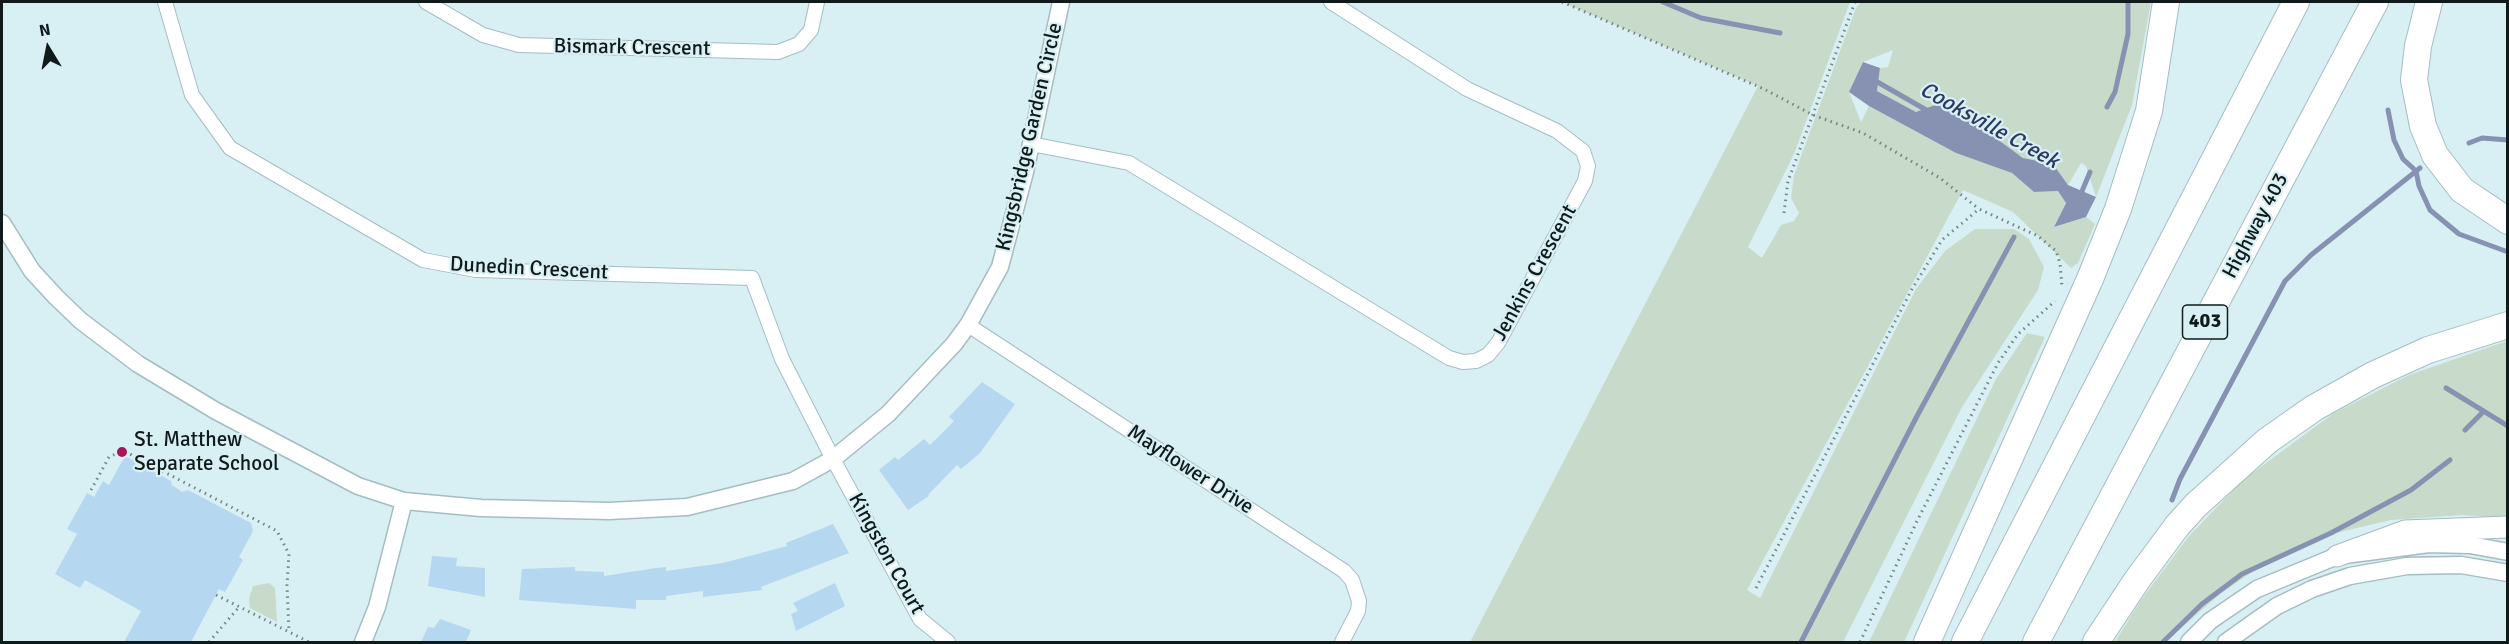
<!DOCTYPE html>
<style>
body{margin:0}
#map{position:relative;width:2509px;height:644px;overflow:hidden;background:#d8f0f4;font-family:Signika,sans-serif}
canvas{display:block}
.frame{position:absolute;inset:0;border:3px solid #111a1b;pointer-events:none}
.north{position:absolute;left:18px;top:18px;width:60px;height:60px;-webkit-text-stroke:4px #d8f0f4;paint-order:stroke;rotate:350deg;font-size:16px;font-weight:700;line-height:24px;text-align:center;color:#111a1b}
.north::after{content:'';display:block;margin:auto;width:21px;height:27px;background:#111a1b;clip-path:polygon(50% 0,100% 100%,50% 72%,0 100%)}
</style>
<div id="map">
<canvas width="2509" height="644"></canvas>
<div class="frame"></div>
<div class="north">N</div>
</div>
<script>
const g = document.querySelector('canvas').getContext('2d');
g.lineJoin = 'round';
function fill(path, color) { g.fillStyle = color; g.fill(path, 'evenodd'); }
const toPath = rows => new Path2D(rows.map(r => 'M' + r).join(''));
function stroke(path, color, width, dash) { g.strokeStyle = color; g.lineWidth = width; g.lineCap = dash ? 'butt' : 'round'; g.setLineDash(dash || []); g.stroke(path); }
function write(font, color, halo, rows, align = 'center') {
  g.font = font + ' Signika,sans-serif'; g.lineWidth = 4.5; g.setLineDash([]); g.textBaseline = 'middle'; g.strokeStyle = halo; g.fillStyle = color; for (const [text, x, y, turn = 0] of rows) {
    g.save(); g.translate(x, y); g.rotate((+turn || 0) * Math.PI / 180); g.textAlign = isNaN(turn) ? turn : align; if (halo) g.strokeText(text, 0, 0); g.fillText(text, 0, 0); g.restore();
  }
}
fill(toPath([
 [1562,2,1850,2,1794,154,1748,247,1762,258,1781,225,1794,221,1799,213,1791,198,1794,175,1856,8,1861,2,2151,2,2132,105,2096,197,2086,166,2081,163,2068,185,2053,164,2024,158,1935,105,1916,112,1877,91,1880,68,1888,67,1893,50,1863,62,1849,92,1861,122,1869,106,1956,153,2012,173,2034,192,2058,191,2066,202,2054,227,2086,217,2095,224,2078,263,2071,268,2013,212,1963,190,1747,590,1760,598,1916,289,1945,251,1975,229,2014,229,2029,239,2044,267,2038,290,1962,407,1843,642,1470,642,1758,86],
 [2027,333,2045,337,1904,642,1869,642,1996,379],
 [2507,341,2507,518,2461,515,2391,520,2327,535,2274,557,2220,594,2165,642,2115,642,2141,600,2189,536,2243,480,2334,413,2409,375],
 [269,583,275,588,277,622,250,608,249,599,253,586]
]), '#c8dac9');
fill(toPath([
 [1863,62,1880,68,1877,91,1916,112,1935,105,1953,107,2023,158,2053,164,2068,185,2096,197,2086,217,2054,227,2066,203,2058,191,2034,192,2012,173,1956,153,1869,106,1849,92]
]), '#8792b2');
stroke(toPath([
 [1663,2,1701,18,1780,33],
 [1874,80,1928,111],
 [2107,107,2115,92,2128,34,2128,2],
 [2388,110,2394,140,2403,159,2416,171,2419,186,2430,210,2459,234,2508,252],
 [2469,143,2482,138,2508,140],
 [2080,196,2090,172],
 [2446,388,2508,426],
 [2465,430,2483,412],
 [2172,500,2180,479,2285,281,2311,255,2420,168],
 [1801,642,1916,418,2014,237],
 [2163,642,2202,604,2242,574,2331,533,2411,490,2450,460]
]), '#8792b2', 5);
fill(toPath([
 [982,382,1015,404,980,453,961,469,957,465,928,495,929,496,908,510,879,470,895,457,898,460,924,439,930,445,954,421,949,417],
 [125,456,171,481,172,485,182,492,188,490,251,523,253,531,239,557,243,560,225,592,219,589,191,642,124,642,141,611,85,580,80,588,55,574,77,534,67,529,87,493,94,497,103,481,109,485],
 [833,524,849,553,761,587,762,590,703,597,703,591,666,596,666,600,636,600,636,609,519,600,522,569,575,567,575,571,604,572,604,576,656,568,666,567,666,571,723,563,787,546,786,543],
 [432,556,457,558,456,566,485,568,485,597,428,586],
 [835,583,845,606,796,631,791,614,798,611,793,603],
 [440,619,471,630,466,642,421,642,428,627,434,628]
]), '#b5d7ef');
const minor = toPath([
 [165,2,192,95,230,148,423,260,476,270,752,278,782,359,833,459,920,619,948,642],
 [426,2,483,35,519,45,778,52,799,44,811,30,817,2],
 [1031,144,1129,163,1449,358,1463,362,1476,361,1488,355,1498,343,1585,181,1588,166,1583,151,1557,131,1467,89,1331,2],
 [968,325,1344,571,1352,580,1359,601,1358,611,1342,642]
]);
const tertiary = toPath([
 [2,223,32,271,56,297,81,321,138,364,216,411,358,486,404,501,481,508,609,511,687,507,793,481,833,459,888,414,954,344,968,325,1000,267,1025,172,1061,2],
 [363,642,377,607,404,501],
 [2189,642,2210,621,2257,589,2337,556,2429,544,2470,545,2508,552],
 [2226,642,2277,606,2312,589,2350,576,2407,566,2461,565,2508,573]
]);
const primary = toPath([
 [2337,556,2405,531,2508,527]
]);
const motorway = toPath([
 [2429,2,2418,46,2414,80,2423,126,2435,155,2462,190,2508,221],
 [1927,642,2090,279,2118,209,2149,111,2166,2],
 [1965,642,2296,2],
 [2036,642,2375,2],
 [2096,642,2137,580,2177,526,2196,505,2267,441,2314,408,2373,375,2428,350,2508,325]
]);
stroke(minor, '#a5bdc1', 16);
stroke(tertiary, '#a5bdc1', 19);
stroke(primary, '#a5bdc1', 23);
stroke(motorway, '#a5bdc1', 28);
stroke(toPath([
 [1562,2,1764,89,1813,115,1863,133,1940,178,1979,209],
 [1784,213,1788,181,1855,2],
 [91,490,109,457,118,453,128,453,277,531,289,554,287,585,289,632],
 [1756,588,1912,289,1942,240,1979,209,2038,236,2056,251,2060,263,2062,287],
 [216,595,309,642],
 [209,642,239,607],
 [1860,642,1918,519,1998,363,2018,334,2055,301]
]), '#748487', 3, [1.5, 4.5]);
stroke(minor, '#fff', 14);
stroke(tertiary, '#fff', 16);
stroke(primary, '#fff', 21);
stroke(motorway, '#fff', 26);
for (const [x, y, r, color] of [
 [122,452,6,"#a71755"]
]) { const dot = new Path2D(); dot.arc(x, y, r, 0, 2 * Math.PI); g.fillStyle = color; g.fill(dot); stroke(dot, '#d8f0f4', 2); }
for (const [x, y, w] of [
 [2205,322,45]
]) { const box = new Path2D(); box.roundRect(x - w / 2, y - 17, w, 34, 4.5); g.fillStyle = '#d8f0f4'; g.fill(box); stroke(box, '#111a1b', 1.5); }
write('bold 20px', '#111a1b', null, [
 ["403",2205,322]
]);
write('21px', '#111a1b', '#d8f0f4', [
 ["Bismark Crescent",632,48,1],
 ["Kingsbridge Garden Circle",1030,137,-77],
 ["Highway 403",2256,226,-62],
 ["Dunedin Crescent",529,269,3],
 ["Jenkins Crescent",1535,273,-61],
 ["Mayflower Drive",1190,470,33],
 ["Kingston Court",886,554,61]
]);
write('21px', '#111a1b', '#d8f0f4', [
 ["St. Matthew",134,440],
 ["Separate School",134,464]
], 'left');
write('italic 22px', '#2b3864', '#d8f0f4', [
 ["Cooksville Creek",1989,126,29]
]);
</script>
